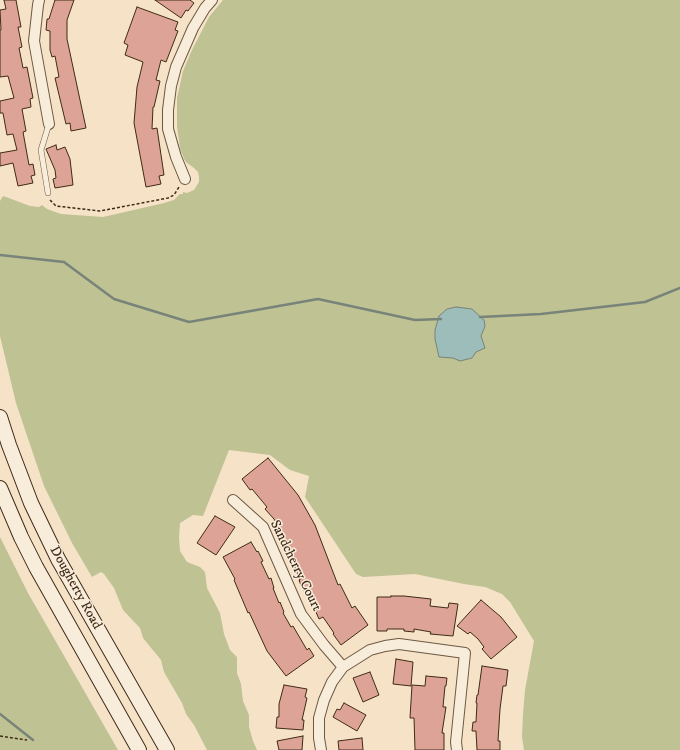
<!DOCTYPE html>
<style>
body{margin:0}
canvas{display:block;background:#f5e2c7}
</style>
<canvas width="680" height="750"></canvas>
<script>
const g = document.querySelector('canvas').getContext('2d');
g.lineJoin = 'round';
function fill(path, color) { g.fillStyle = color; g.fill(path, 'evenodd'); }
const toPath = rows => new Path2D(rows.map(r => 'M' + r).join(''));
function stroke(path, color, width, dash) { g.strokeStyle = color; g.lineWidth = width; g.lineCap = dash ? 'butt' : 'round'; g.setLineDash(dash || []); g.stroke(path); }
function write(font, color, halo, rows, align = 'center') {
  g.font = font + ' "IM FELL DW Pica",serif'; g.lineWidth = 3; g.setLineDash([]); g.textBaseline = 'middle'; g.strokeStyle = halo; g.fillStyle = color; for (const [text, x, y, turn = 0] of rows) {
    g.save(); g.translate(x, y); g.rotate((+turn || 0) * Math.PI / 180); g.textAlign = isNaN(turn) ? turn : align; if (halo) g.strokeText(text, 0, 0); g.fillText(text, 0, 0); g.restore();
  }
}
fill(toPath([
 [223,0,680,0,680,750,524,750,522,737,523,714,525,690,534,641,510,602,502,594,485,587,464,584,415,574,363,577,356,574,305,497,309,476,290,470,270,455,229,450,203,516,193,515,180,523,179,537,180,551,187,562,200,567,205,572,207,588,220,613,224,634,230,650,237,657,237,673,241,684,243,701,249,715,249,727,253,741,257,750,207,750,194,725,186,714,182,703,164,672,161,660,143,638,140,628,123,610,114,588,104,574,101,572,92,577,72,543,44,486,16,403,0,336,0,201,3,196,6,197,30,206,39,207,42,205,47,209,61,214,103,217,164,203,174,200,180,194,183,194,183,192,187,193,194,190,199,182,199,177,198,172,194,168,186,162,184,159,180,148,177,126,177,98,183,71,192,50,209,17],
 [0,537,28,593,118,750,0,750]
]), '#bfc293');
const water = toPath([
 [456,307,472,309,484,320,485,326,481,336,485,348,476,352,472,358,460,361,453,358,439,357,435,339,435,330,439,316,447,309,456,307]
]);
fill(water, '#9dbdbb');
stroke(water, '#788379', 1);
stroke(toPath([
 [0,255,64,262,114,299,189,322,318,299,415,320,441,319],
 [480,317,541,314,645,302,680,288],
 [0,714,33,740]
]), '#788379', 2.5);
const building = toPath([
 [4,0,16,0,21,27,18,27,22,47,19,48,23,68,27,67,33,98,30,99,31,107,22,109,26,131,23,132,29,165,33,164,35,175,31,176,33,183,18,186,13,163,0,166,0,153,17,150,13,134,7,135,3,113,0,113,0,101,14,98,8,76,0,77,0,30,1,30,0,10,6,9,4,0],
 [55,0,74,0,67,20,67,39,86,128,71,131,70,123,66,124,55,78,59,77,55,56,52,57,50,50,50,31,46,30,47,19,49,19,55,0],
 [155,0,190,0,194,3,188,11,186,10,181,18,155,0],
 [137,7,178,22,175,30,178,31,166,62,161,60,156,80,160,81,154,107,153,107,152,129,157,128,164,175,159,176,161,184,146,187,134,123,137,87,143,62,125,55,128,45,124,43,137,7],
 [56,145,57,150,65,147,70,159,73,185,55,188,53,179,56,178,55,170,46,149,56,145],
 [268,458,298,495,315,525,338,585,340,584,352,608,355,606,368,625,341,645,333,634,334,633,323,617,319,619,315,610,317,609,309,591,305,593,303,588,302,588,299,580,300,580,291,558,293,557,281,535,283,534,274,519,265,509,267,507,252,489,250,490,242,479,268,458],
 [215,516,235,527,216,555,197,543,215,516],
 [251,542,257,552,258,551,263,561,261,562,269,579,271,578,274,588,273,588,279,603,280,602,284,612,283,613,291,627,293,626,307,650,309,648,314,656,286,676,267,651,249,612,248,613,234,580,235,579,223,557,251,542],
 [391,596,404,596,431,599,430,606,448,608,449,603,458,604,453,636,430,634,431,632,414,629,414,632,404,631,404,629,387,629,387,631,377,631,377,597,391,597,391,596],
 [481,600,501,617,517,637,491,659,482,649,484,647,478,639,470,632,468,634,457,626,481,600],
 [396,659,413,662,411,686,393,684,396,659],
 [482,666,508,670,506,686,503,686,500,709,498,741,500,741,500,750,477,750,476,731,472,731,473,722,476,722,477,703,476,703,477,695,478,695,482,666],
 [370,672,379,695,363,702,353,678,370,672],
 [426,676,447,678,446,686,445,686,443,707,446,707,442,733,444,733,444,750,415,750,414,718,410,718,412,685,425,686,426,676],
 [284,685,307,689,305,697,307,698,302,720,304,720,303,730,276,728,277,717,279,717,279,704,284,685],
 [344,703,366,715,357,731,333,717,337,709,340,710,344,703],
 [303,736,302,750,279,750,277,741,303,736],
 [362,738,363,750,339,750,338,741,362,738]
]);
fill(building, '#dca396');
stroke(building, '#402b17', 1);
const service = toPath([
 [48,193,41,150,49,124]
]);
const minor = toPath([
 [39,0,38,5,34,41,49,124],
 [185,179,176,157,168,129,168,110,171,86,176,67,193,28,205,8,212,0],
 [233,500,263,527,301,614,324,645,343,667],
 [321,750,319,738,319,718,324,700,332,682,343,667,370,650,385,646,399,644,465,653,456,742,457,750]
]);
const secondary = toPath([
 [0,417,9,445,31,503,58,559,167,750],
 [0,488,21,537,36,567,139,750]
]);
stroke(service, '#6d5943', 6);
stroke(minor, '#6d5943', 12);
stroke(secondary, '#402b17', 16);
stroke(toPath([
 [50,200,56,206,100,211,168,198,174,195,179,187],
 [0,736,27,740]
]), '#402b17', 1.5, [3, 2]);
stroke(service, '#f8ecdb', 5);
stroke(minor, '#f8ecdb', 10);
stroke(secondary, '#f8ecdb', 14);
write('14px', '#402b17', '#f8ecdb', [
 ["Sandcherry Court",295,566,64],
 ["Dougherty Road",75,588,61]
]);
</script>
